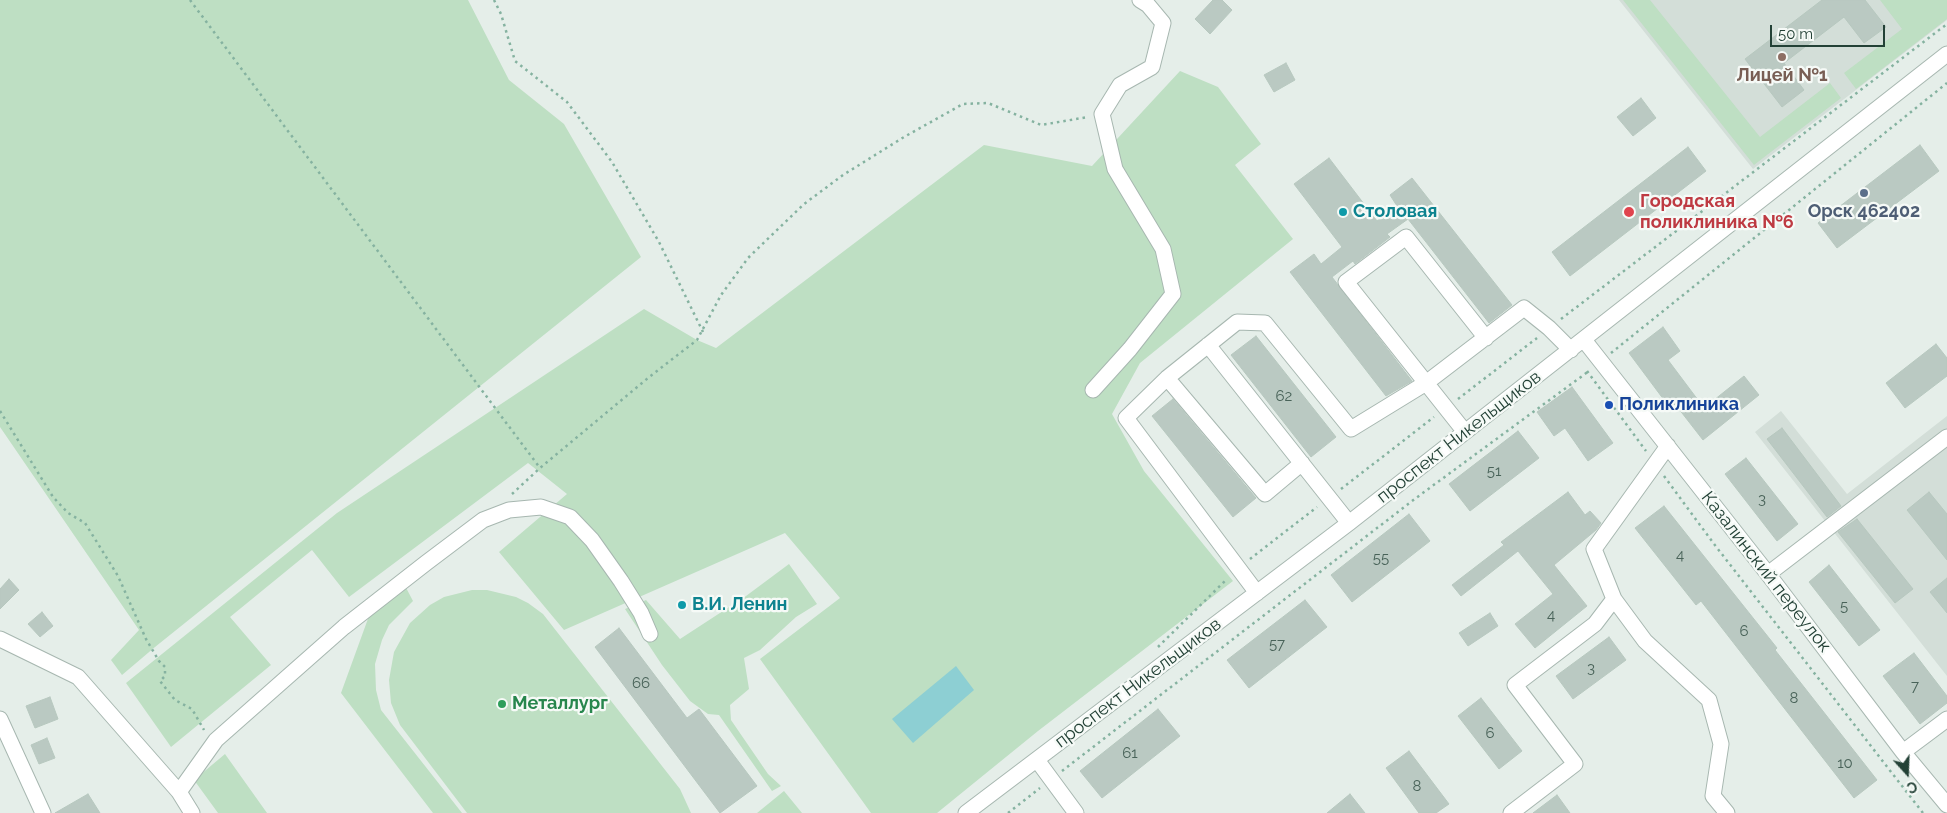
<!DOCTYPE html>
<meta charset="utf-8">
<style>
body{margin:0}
#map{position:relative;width:1947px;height:813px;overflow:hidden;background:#e5eee9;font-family:Raleway,sans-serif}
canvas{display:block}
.north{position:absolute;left:1882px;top:748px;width:50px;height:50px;-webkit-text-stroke:4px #f6faf7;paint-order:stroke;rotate:160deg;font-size:14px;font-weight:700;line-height:20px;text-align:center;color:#234136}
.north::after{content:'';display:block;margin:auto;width:18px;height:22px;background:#234136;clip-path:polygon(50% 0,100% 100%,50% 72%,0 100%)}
.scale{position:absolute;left:1770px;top:25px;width:115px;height:22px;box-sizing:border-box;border:2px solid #234136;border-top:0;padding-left:6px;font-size:15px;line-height:18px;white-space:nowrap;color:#234136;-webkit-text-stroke:4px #f6faf7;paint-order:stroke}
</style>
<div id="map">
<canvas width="1947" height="813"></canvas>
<div class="north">С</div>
<div class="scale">50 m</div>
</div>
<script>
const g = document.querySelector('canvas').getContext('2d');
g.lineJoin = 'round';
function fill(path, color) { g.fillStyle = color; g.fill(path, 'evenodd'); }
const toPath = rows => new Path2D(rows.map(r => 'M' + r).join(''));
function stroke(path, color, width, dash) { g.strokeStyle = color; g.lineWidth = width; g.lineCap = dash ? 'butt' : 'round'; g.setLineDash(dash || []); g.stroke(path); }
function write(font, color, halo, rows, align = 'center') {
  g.font = font + ' Raleway,sans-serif'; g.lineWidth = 4.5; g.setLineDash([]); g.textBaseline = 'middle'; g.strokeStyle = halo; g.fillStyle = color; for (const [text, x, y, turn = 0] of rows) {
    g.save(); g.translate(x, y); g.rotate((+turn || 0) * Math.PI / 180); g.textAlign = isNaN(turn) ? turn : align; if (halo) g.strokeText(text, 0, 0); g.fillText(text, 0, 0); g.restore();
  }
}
fill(toPath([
 [1619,0,1947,0,1947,20,1753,169],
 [1781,411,1847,494,1947,416,1947,676,1755,432]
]), '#d3ded8');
fill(toPath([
 [0,0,468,0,509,80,564,124,641,257,155,647,122,675,111,660,139,630,0,427],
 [1623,0,1650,0,1760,137,1830,83,1841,98,1754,165],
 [1880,0,1947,0,1947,19,1856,89,1844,73,1902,29],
 [1180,71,1218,87,1261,144,1235,165,1293,239,1140,363,1112,414,1144,471,1233,581,1038,731,937,813,871,813,760,659,840,598,785,533,564,630,499,552,567,494,528,463,349,597,312,550,230,617,271,665,171,747,126,683,337,513,644,309,697,340,716,348,984,145,1092,166],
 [789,564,817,604,796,617,760,650,744,658,749,689,730,705,731,720,768,774,781,786,772,791,719,715,708,714,690,701,662,665,625,609,646,600,680,639,746,596],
 [403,582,413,601,389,625,382,640,375,664,376,690,381,710,462,813,433,813,341,693,373,605],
 [472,590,487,590,516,597,528,603,543,614,680,789,691,813,467,813,400,725,391,703,389,680,394,652,410,623,430,605,444,597],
 [225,754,267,813,218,813,194,780],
 [784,791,802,813,757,813]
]), '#bedfc3');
fill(toPath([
 [956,666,974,690,913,743,892,719]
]), '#8dcfd3');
const building = toPath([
 [1213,0,1222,0,1232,10,1210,34,1195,19,1213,0],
 [1822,0,1865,0,1886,27,1864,43,1844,17,1784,63,1804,90,1782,107,1745,59,1822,0],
 [1286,63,1295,80,1274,92,1264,75,1286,63],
 [1641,98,1656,118,1633,136,1617,117,1641,98],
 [1920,145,1939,171,1837,248,1818,223,1920,145],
 [1688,147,1706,171,1570,276,1552,252,1688,147],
 [1329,158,1377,221,1397,206,1390,195,1412,178,1512,305,1489,323,1408,219,1387,234,1390,237,1355,264,1353,261,1332,277,1412,381,1386,396,1290,272,1314,254,1321,264,1342,247,1294,184,1329,158],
 [1663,327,1680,351,1668,360,1704,408,1744,376,1759,395,1703,440,1675,404,1670,408,1629,353,1663,327],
 [1256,336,1336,437,1311,457,1231,355,1256,336],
 [1936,344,1947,358,1947,376,1905,408,1886,383,1936,344],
 [1572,387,1613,443,1588,461,1565,428,1554,436,1537,412,1572,387],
 [1173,399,1256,498,1233,517,1152,416,1173,399],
 [1782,428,1841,506,1827,517,1767,439,1782,428],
 [1518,431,1539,458,1470,511,1449,484,1518,431],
 [1746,458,1798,524,1777,541,1725,474,1746,458],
 [1568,492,1585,515,1590,511,1601,523,1596,530,1554,565,1587,606,1535,648,1515,624,1553,594,1518,551,1461,596,1452,585,1504,545,1501,542,1568,492],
 [1929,492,1947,514,1947,560,1907,510,1929,492],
 [1664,506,1777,648,1775,650,1877,780,1854,798,1701,601,1696,605,1635,528,1664,506],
 [1409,514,1430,541,1352,602,1331,575,1409,514],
 [1857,519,1913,589,1895,603,1838,532,1857,519],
 [1829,565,1880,630,1859,646,1809,582,1829,565],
 [1947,578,1947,613,1930,592,1947,578],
 [9,579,19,590,0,609,0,589,9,579],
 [1305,600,1327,627,1249,688,1227,660,1305,600],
 [42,612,53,626,40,637,28,624,42,612],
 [1490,613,1498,626,1468,646,1459,633,1490,613],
 [619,628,687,718,699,709,757,786,720,813,595,647,619,628],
 [1609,637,1626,660,1573,699,1556,676,1609,637],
 [1914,653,1947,696,1947,703,1920,724,1883,676,1914,653],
 [50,697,58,719,35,728,26,706,50,697],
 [1481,698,1522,751,1499,769,1458,716,1481,698],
 [1158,709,1180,736,1102,798,1080,771,1158,709],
 [47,738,55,758,39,764,31,745,47,738],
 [1409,751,1449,804,1436,813,1419,813,1386,768,1409,751],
 [88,794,100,813,55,813,88,794],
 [1350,794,1365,813,1327,813,1350,794],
 [1557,795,1570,813,1533,813,1557,795]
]);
fill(building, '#bac9c2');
stroke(building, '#b7c8bf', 1);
const minor = toPath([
 [1584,340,1768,574,1903,752,1947,805],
 [1208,345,1349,523],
 [1167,378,1265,494,1302,463],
 [1093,390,1130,349,1173,294,1163,249,1115,169,1102,114,1120,85,1152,67,1163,23,1148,5,1140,0],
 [1465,432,1346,282,1406,237,1486,338],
 [1768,574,1947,437],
 [1257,593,1126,418,1167,378,1237,322,1265,323,1351,429,1426,383,1524,308,1549,328,1571,350],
 [1614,599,1645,641,1709,700,1721,744,1713,796,1727,813],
 [0,639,78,677,179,792,192,813],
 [0,719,43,813],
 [1903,752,1947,719],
 [1037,760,1076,813],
 [179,792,216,740,344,627,426,563,483,520,509,510,541,507,570,517,592,540,621,581,641,613,650,634],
 [966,813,1349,523,1947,54],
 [1511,813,1575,764,1515,685,1595,624,1614,599,1594,549,1668,446]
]);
stroke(minor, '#a7b7b0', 17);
stroke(toPath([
 [190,0,540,468],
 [494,0,501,14,515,61,567,102,612,162,659,242,703,332],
 [1561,319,1947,24],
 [1611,353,1947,83],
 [1587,371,1646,451],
 [1458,399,1537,338],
 [0,411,53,497,68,513,85,523,118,576,146,639,159,661,165,667,165,676,160,681,175,700,192,709,204,730],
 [1664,476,1714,544,1923,813],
 [1341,489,1434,417],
 [512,494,540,468,648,378,697,340,721,295,748,258,804,204,843,175,904,137,963,104,988,103,1041,125,1088,117],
 [1250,559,1317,507],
 [1158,647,1227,579],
 [1062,771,1416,498,1589,371],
 [1008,813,1040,788]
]), '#85b2a0', 2.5, [2.5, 4]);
stroke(minor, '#fff', 15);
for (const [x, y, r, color] of [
 [1782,57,5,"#8d6e63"],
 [1864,193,5,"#5c6f8a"],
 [1343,212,5,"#0f9aa8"],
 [1629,212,6,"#e0444e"],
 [1609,405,5,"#1a4fb4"],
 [682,605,5,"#0f9aa8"],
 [502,704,5,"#2e9e5b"]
]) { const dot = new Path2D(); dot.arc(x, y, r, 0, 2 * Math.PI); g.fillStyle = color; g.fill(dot); stroke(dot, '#f6faf7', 2); }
write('15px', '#496359', null, [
 ["62",1284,396],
 ["51",1494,471],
 ["3",1762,499],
 ["4",1680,555],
 ["55",1381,558],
 ["5",1844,606],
 ["4",1551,615],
 ["6",1744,631],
 ["57",1277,644],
 ["3",1591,668],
 ["66",641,683],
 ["7",1915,686],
 ["8",1794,698],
 ["6",1490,733],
 ["61",1130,753],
 ["10",1845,763],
 ["8",1417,786]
]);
write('bold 18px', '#785e54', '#f6faf7', [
 ["Лицей №1",1782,76]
]);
write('bold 18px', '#be3a42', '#f6faf7', [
 ["Городская",1640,202],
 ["поликлиника №6",1640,223]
], 'left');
write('bold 18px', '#0d838f', '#f6faf7', [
 ["Столовая",1353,212],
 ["В.И. Ленин",692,605]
], 'left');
write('bold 18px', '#4e5e75', '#f6faf7', [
 ["Орск 462402",1864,212]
]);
write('bold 18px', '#164399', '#f6faf7', [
 ["Поликлиника",1619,405]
], 'left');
write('18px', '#234136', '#f6faf7', [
 ["проспект Никельщиков",1459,437,-38],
 ["Казалинский переулок",1766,572,52],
 ["проспект Никельщиков",1138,683,-37]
]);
write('bold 18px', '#27864d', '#f6faf7', [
 ["Металлург",512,704]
], 'left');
</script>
